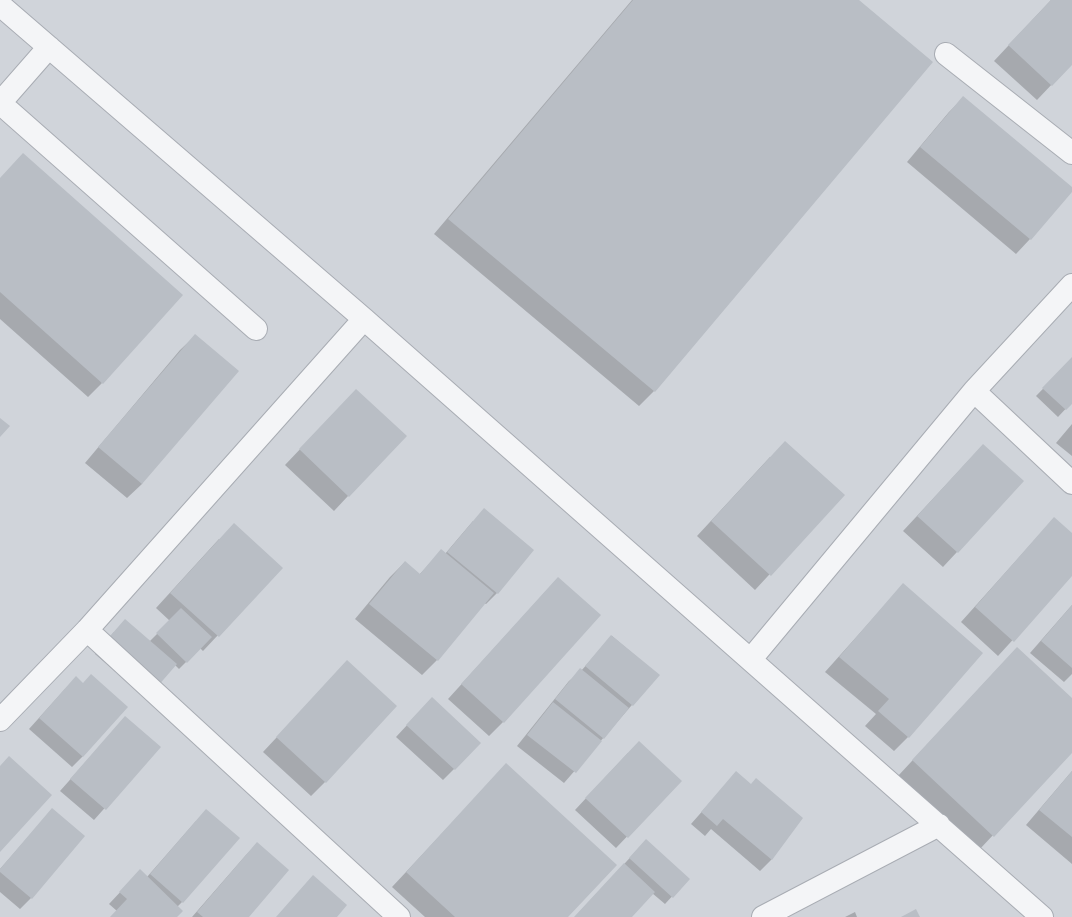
<!DOCTYPE html>
<style>
body{margin:0}
canvas{display:block;background:#e2e5e9}
</style>
<canvas width="1072" height="917"></canvas>
<script>
const g = document.querySelector('canvas').getContext('2d');
g.lineJoin = 'round';
function fill(path, color) { g.fillStyle = color; g.fill(path, 'evenodd'); }
const toPath = rows => new Path2D(rows.map(r => 'M' + r).join(''));
function stroke(path, color, width, dash) { g.strokeStyle = color; g.lineWidth = width; g.lineCap = dash ? 'butt' : 'round'; g.setLineDash(dash || []); g.stroke(path); }
fill(toPath([
 [0,0,1072,0,1072,917,0,917]
]), '#d0d4da');
fill(toPath([
 [632,0,857,0,931,63,654,391,639,406,434,234],
 [1051,0,1072,0,1072,63,1037,100,994,61],
 [963,98,1072,189,1030,239,1016,254,907,162,949,112],
 [0,178,102,383,88,397,0,319],
 [195,336,142,484,127,498,85,463,180,350],
 [1072,359,1072,402,1058,417,1036,396],
 [342,405,348,496,334,511,285,465],
 [1072,424,1072,456,1056,443],
 [770,457,843,495,755,590,697,536],
 [969,460,1023,481,943,567,903,531],
 [473,521,497,593,486,604,484,603,437,660,422,675,355,619,390,577,405,562,419,575,441,551,445,554],
 [1040,534,1072,535,1072,575,998,656,961,622],
 [219,539,281,568,203,651,200,648,179,669,175,665,145,697,95,654,114,632,149,642,170,621,156,608],
 [558,578,503,722,489,736,448,699],
 [903,585,908,737,894,751,865,726,876,714,825,672],
 [1072,605,1072,674,1064,682,1030,653],
 [612,636,658,675,564,783,517,746,569,681,581,671],
 [1002,664,1072,700,1072,751,979,850,898,776],
 [333,677,325,782,311,796,263,752],
 [65,689,83,756,72,767,29,729],
 [421,710,480,743,443,780,396,737],
 [125,718,159,747,94,820,60,791],
 [628,753,680,781,616,848,575,810],
 [1072,771,1072,864,1026,825],
 [736,773,751,785,802,818,771,860,760,871,711,829,705,836,691,824],
 [492,780,567,917,425,917,392,887],
 [52,810,31,898,20,909,0,892,0,869],
 [196,821,182,902,177,907,175,917,111,917,117,911,109,904,140,871,147,877],
 [257,844,247,917,192,917,246,855],
 [639,848,688,879,665,904,652,893,630,917,575,917],
 [855,912,857,917,845,917]
]), '#0003');
fill(toPath([
 [633,0,859,0,933,62,655,392,448,219],
 [1051,0,1072,0,1072,65,1052,86,1008,45],
 [963,96,1072,187,1072,192,1031,240,920,147],
 [23,153,183,295,103,384,0,292,0,178],
 [195,334,239,371,142,484,98,447],
 [1072,357,1072,404,1066,410,1042,388],
 [356,389,407,436,349,497,299,449],
 [0,418,10,426,0,437],
 [785,441,845,495,771,576,711,521],
 [983,444,1024,481,958,553,917,516],
 [484,508,534,550,498,594,447,552],
 [1054,517,1072,533,1072,576,1014,642,975,607],
 [234,523,283,568,219,637,170,593],
 [441,549,494,593,438,661,369,604,405,561,420,574],
 [558,577,601,615,504,723,461,684],
 [903,583,983,653,909,738,878,711,889,699,839,657],
 [1072,605,1072,668,1041,641],
 [181,608,212,637,187,663,156,633],
 [125,619,177,664,157,687,105,642],
 [611,635,660,675,633,706,585,666],
 [1017,647,1072,698,1072,753,994,837,912,760],
 [347,660,397,706,326,783,276,737],
 [580,668,629,708,604,739,555,699],
 [91,674,128,707,83,757,39,718,76,676,83,683],
 [432,697,481,743,455,770,406,725],
 [553,702,602,741,576,773,527,735],
 [125,716,161,747,106,810,70,779],
 [639,741,682,781,628,838,585,798],
 [9,756,52,795,0,852,0,766],
 [506,763,617,865,568,917,455,917,406,872],
 [736,771,751,784,756,778,803,818,772,860,723,819,717,826,701,812],
 [1072,771,1072,837,1039,810],
 [52,808,85,836,32,899,0,872,0,869],
 [206,809,240,838,183,903,150,874],
 [646,839,690,879,673,898,629,858],
 [257,842,289,870,249,917,203,917,197,912],
 [624,863,655,892,632,917,574,917],
 [140,869,183,911,177,917,110,917,127,899,119,892],
 [313,875,347,905,337,917,276,917],
 [916,909,920,917,901,917]
]), '#b9bec5');
const minor = toPath([
 [0,5,364,319,1042,917],
 [946,54,1072,153],
 [0,103,256,329],
 [0,103,49,47],
 [1072,285,974,391,1072,483],
 [87,630,399,917],
 [751,659,974,391],
 [0,720,87,630,364,319],
 [763,917,939,825]
]);
stroke(minor, '#a8acb3', 24);
stroke(minor, '#f4f5f7', 22);
</script>
